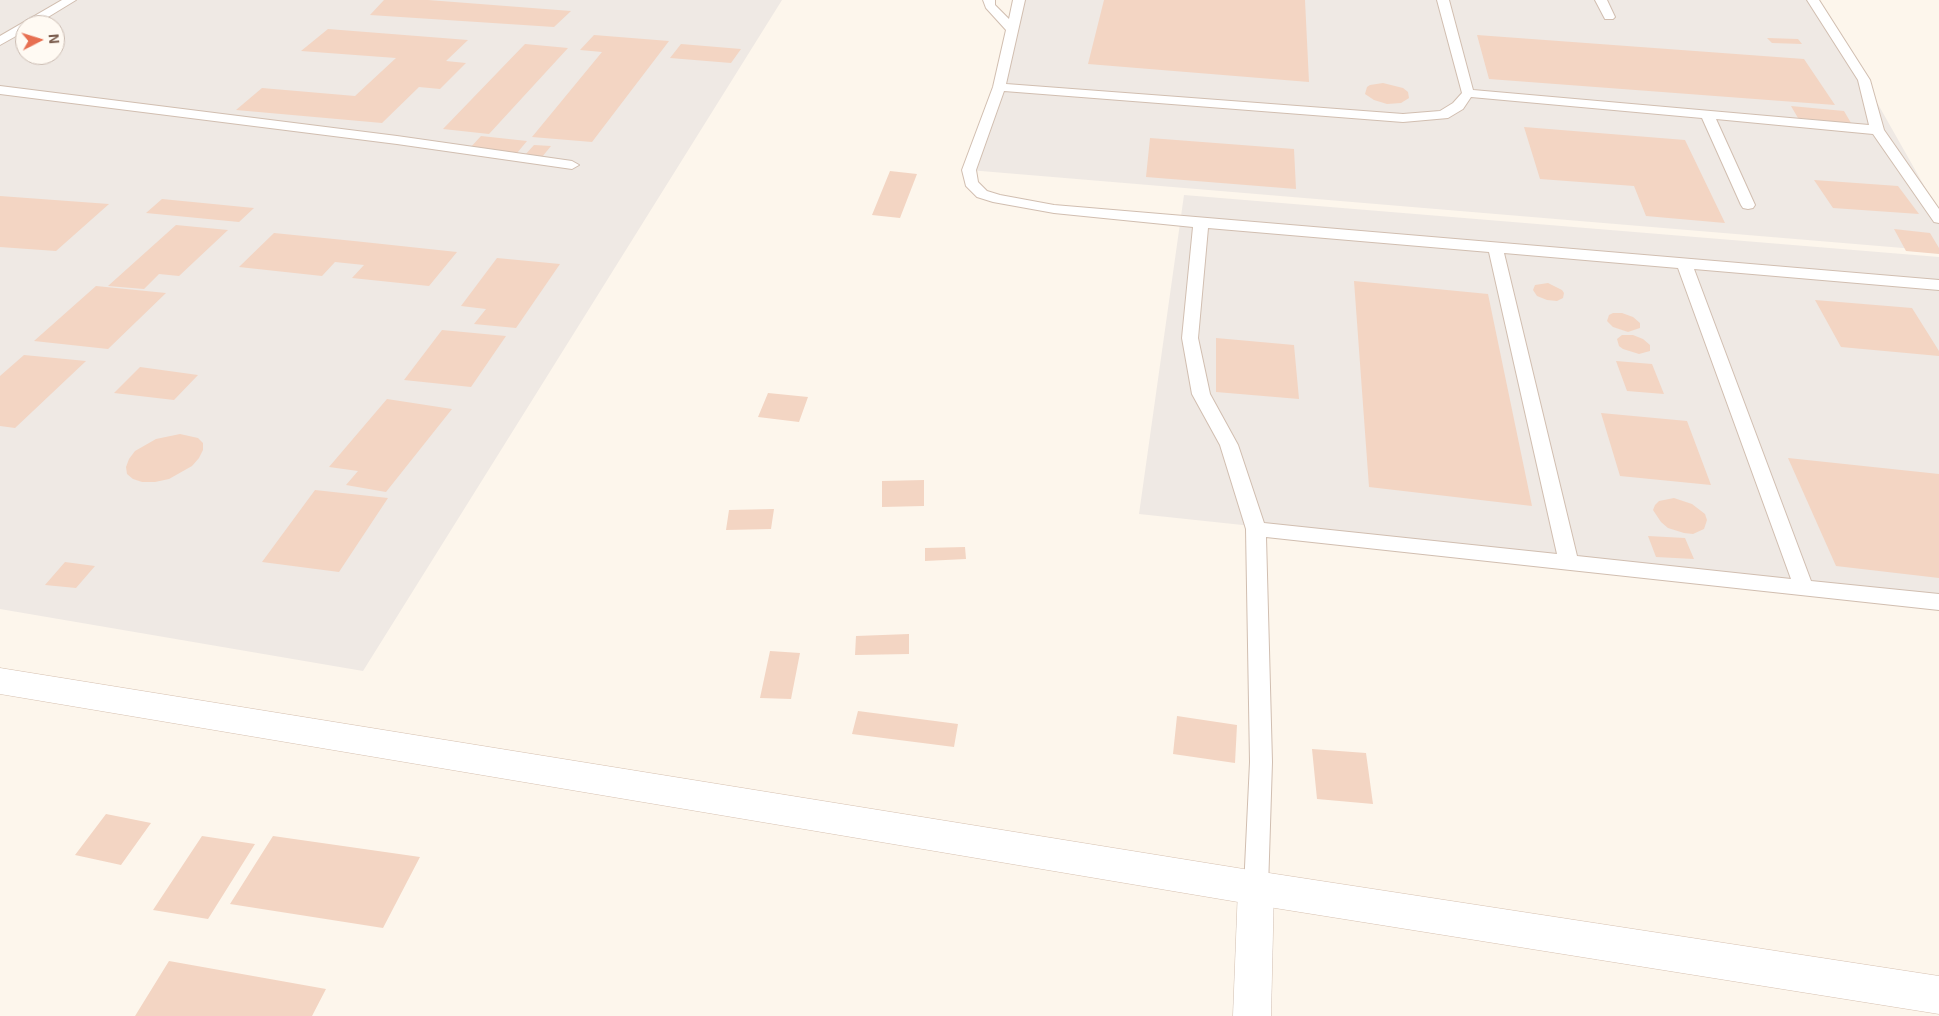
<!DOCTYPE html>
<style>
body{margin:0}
#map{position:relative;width:1939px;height:1016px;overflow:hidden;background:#fdf6ec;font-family:"Exo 2",sans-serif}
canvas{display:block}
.north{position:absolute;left:15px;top:15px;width:50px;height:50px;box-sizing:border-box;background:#fffaf3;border:1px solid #cabbb1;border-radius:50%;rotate:85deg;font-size:14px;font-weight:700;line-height:20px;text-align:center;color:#7a5c4d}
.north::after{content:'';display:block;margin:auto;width:18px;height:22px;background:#e76f51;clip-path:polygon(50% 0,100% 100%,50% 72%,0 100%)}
</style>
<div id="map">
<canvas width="1939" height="1016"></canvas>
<div class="north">N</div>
</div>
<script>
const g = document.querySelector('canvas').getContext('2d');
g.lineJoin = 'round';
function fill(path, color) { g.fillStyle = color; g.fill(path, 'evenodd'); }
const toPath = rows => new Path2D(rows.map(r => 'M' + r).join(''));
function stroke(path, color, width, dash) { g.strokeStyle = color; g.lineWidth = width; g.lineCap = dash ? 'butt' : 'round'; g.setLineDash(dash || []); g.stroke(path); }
fill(toPath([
 [0,0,782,0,363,671,0,609],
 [25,25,55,25,55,55,25,55],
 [1018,0,1819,0,1939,212,1939,251,969,170],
 [1184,195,1939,257,1939,599,1139,514]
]), '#efe9e4');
fill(toPath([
 [384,0,428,0,571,11,554,27,370,15],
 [1104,0,1305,0,1309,82,1088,64],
 [328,29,468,40,446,61,466,63,440,89,419,87,382,123,236,110,262,88,355,96,396,58,301,51],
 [594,35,669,41,592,142,532,137,602,52,580,50],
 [1477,35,1804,59,1835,105,1489,79],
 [1767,38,1798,39,1802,44,1772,43],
 [525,44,568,48,489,134,443,129],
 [681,44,741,49,731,63,670,58],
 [1383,83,1403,88,1408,92,1409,98,1401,103,1387,104,1374,100,1365,94,1367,87,1370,85],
 [1791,106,1844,111,1851,123,1798,118],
 [1524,127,1685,140,1725,223,1646,216,1634,186,1540,179],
 [481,136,527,141,517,153,470,148],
 [1150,138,1294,149,1296,189,1146,177],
 [534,145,551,146,542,157,525,155],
 [890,171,917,174,900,218,872,215],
 [1814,180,1898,186,1919,214,1833,208],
 [0,196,109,204,56,251,0,247],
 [162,199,254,208,239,222,146,213],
 [176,225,228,230,179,276,159,274,144,289,108,286],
 [1894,229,1930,233,1939,248,1939,254,1906,251],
 [274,233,354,241,457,252,429,286,352,278,364,265,335,262,322,276,239,267],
 [497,258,560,264,516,328,474,324,486,309,461,306],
 [1354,281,1488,294,1532,506,1369,487],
 [1548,283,1562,290,1564,293,1563,298,1557,301,1547,300,1537,296,1533,290,1535,285],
 [96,286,166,293,108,349,34,341],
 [1815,300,1912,308,1939,351,1939,356,1841,347],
 [1613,313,1622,313,1633,317,1640,323,1640,328,1628,332,1613,327,1607,321,1609,315],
 [442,330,506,336,471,387,404,380],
 [1622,335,1633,335,1643,339,1650,345,1650,351,1639,354,1623,349,1619,346,1617,339],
 [1216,338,1294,345,1299,399,1216,392],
 [24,355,86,361,15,428,0,426,0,376],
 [1616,361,1652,364,1664,394,1627,391],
 [140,367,198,375,174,400,114,393],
 [768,393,808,397,799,422,758,417],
 [387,399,452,409,386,492,346,485,358,471,329,467],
 [1601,413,1687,421,1711,485,1620,476],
 [180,434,198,438,203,443,203,450,199,458,192,466,169,479,155,482,142,482,133,479,127,474,126,467,129,459,135,451,156,439],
 [1788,458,1939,474,1939,578,1836,566],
 [924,480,924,506,882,507,882,481],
 [315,490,388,498,339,572,262,562],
 [1674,498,1692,504,1705,514,1707,520,1704,529,1693,534,1684,533,1668,528,1661,522,1653,510,1655,505,1659,501],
 [774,509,771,529,726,530,729,510],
 [1648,536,1685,538,1694,559,1656,557],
 [965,547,966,559,925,561,925,548],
 [65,562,95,566,76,588,45,585],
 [909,634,909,654,855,655,856,636],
 [770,651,800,653,791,699,760,698],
 [858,711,958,724,954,747,852,734],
 [1177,716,1237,725,1235,763,1173,754],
 [1312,749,1366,753,1373,804,1317,799],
 [106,814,151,823,121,865,75,855],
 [202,836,255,844,208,919,153,910],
 [273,836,420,857,383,928,230,904],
 [169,961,326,989,312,1016,135,1016]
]), '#f3d5c3');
const lane = toPath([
 [62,0,76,0,35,25,25,25,25,31,0,45,0,36,62,0],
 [983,0,995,0,995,5,1009,19,1013,0,1025,0,1006,84,1403,114,1440,111,1453,103,1462,93,1437,0,1449,0,1473,90,1869,125,1858,80,1807,0,1819,0,1870,80,1884,130,1939,209,1939,223,1934,222,1873,134,1716,119,1755,205,1753,208,1748,209,1743,208,1741,205,1702,118,1471,97,1463,109,1448,118,1403,122,1004,91,976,170,978,182,987,191,1000,195,1054,205,1939,280,1939,290,1694,269,1811,581,1939,594,1939,610,1266,537,1272,762,1268,888,1265,896,1256,899,1247,896,1244,888,1250,762,1246,529,1220,445,1192,394,1182,338,1193,227,1054,213,993,202,977,197,966,186,962,170,993,87,1006,30,986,8,983,0],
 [1208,228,1489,252,1557,554,1264,523,1238,445,1210,394,1198,338,1208,228],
 [1504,253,1678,268,1791,579,1577,556,1504,253],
 [1595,0,1607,0,1615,17,1613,19,1605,19,1595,0],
 [0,86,397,136,572,161,579,165,572,169,397,144,0,94,0,86]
]);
const street = toPath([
 [1256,871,1269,876,1274,888,1271,1016,1233,1016,1238,888,1243,876,1256,871]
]);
const secondary = toPath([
 [0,668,1256,871,1939,976,1939,1014,1256,905,0,694,0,668]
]);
stroke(lane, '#d1beb0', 2);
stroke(street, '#d1beb0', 1);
stroke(secondary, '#d6c0b0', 1);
fill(lane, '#fff');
fill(street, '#fff');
fill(secondary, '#fff');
</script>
